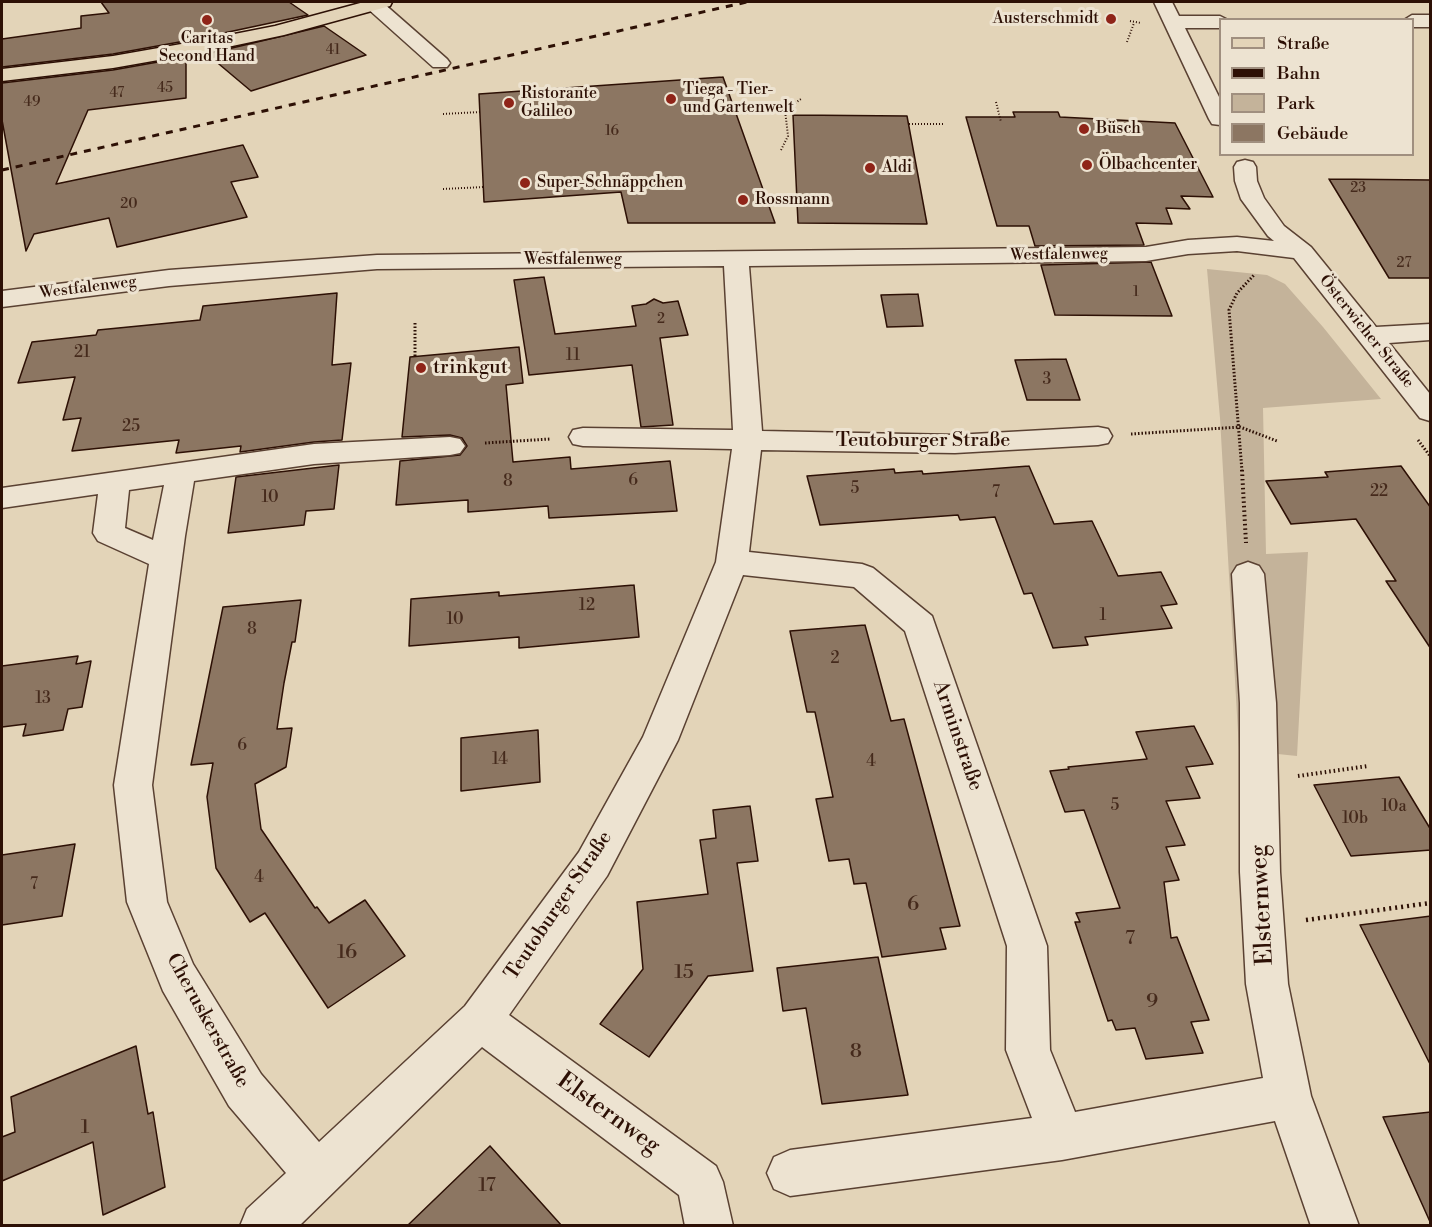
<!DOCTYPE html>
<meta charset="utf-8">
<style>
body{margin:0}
#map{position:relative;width:1432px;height:1227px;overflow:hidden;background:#e3d4b8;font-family:"Libre Bodoni",serif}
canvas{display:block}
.frame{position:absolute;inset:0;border:3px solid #2d1005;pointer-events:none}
.legend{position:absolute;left:1219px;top:18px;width:195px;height:138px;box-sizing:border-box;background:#ede3d1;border:2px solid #a08f7f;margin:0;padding:8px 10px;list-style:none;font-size:18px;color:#2d1005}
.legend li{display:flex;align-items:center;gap:12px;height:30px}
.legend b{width:30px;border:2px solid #a08f7f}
</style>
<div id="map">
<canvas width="1432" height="1227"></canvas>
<div class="frame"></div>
<ul class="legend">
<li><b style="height:8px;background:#e3d4b8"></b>Straße</li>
<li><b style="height:8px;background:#2d1005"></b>Bahn</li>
<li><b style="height:16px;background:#c4b39a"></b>Park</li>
<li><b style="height:16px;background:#8c7662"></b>Gebäude</li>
</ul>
</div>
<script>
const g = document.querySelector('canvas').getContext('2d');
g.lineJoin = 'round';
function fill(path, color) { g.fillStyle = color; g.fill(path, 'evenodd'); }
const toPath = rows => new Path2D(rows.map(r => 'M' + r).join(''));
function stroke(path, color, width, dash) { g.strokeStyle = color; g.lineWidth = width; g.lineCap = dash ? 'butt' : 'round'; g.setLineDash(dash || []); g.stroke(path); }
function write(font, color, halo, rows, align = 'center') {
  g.font = font + ' "Libre Bodoni",serif'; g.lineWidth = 6; g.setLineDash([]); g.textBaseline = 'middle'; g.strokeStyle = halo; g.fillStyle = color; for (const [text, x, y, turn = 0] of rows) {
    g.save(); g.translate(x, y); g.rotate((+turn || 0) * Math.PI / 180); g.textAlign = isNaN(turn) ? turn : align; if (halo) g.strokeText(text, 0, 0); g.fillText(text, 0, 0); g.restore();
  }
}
fill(toPath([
 [1207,269,1267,275,1285,284,1323,327,1381,399,1263,408,1266,554,1308,552,1297,756,1239,750,1220,418]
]), '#c4b39a');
const building = toPath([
 [101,2,289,2,308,15,191,40,185,35,185,41,113,54,2,67,2,39,81,28,81,16,109,13,101,2],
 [324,26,366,55,251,91,207,54,324,26],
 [186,57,186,98,88,110,56,184,243,145,258,177,231,182,247,217,117,247,109,218,34,234,26,251,2,120,2,83,113,70,186,57],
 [723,77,775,223,628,223,621,192,484,202,479,94,723,77],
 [1013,112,1058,112,1060,117,1175,123,1213,197,1181,196,1190,209,1166,208,1172,224,1136,223,1144,245,1035,246,1029,226,997,226,966,117,1015,117,1013,112],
 [793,115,907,116,927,224,798,223,793,115],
 [1329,179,1431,180,1431,278,1389,278,1329,179],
 [1151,262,1172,316,1055,315,1041,265,1151,262],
 [544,277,555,334,636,326,632,306,646,304,654,299,663,303,678,301,688,335,660,338,673,425,641,427,632,365,529,375,514,280,544,277],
 [337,293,332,365,351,363,342,440,314,442,240,452,241,446,176,453,179,440,72,451,81,418,63,420,75,377,18,383,32,342,96,335,98,330,200,320,203,306,337,293],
 [918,294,923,326,887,327,881,295,918,294],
 [519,347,523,383,506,385,513,462,570,457,571,469,670,461,677,511,549,518,548,506,468,512,468,500,396,505,400,461,460,455,467,446,462,438,450,435,402,437,410,357,519,347],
 [1066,359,1080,400,1027,400,1015,360,1066,359],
 [339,465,334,509,306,511,304,525,228,533,236,477,339,465],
 [1029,466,1054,524,1092,521,1118,576,1161,572,1177,604,1161,606,1172,628,1085,637,1088,645,1053,648,1032,593,1024,594,995,517,960,520,958,515,820,525,807,476,894,469,895,473,922,471,923,474,1029,466],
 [1401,466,1431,508,1431,649,1386,581,1396,581,1356,519,1291,524,1266,481,1328,477,1325,472,1401,466],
 [634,585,639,637,519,648,519,637,409,646,411,599,499,592,499,596,634,585],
 [301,600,295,642,292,642,284,683,277,729,292,728,286,767,255,784,261,829,315,908,317,907,329,923,365,900,405,956,328,1008,265,913,250,922,216,868,207,797,213,763,191,765,223,607,301,600],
 [865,625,891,721,904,719,960,926,940,928,946,949,882,957,866,883,854,884,849,859,829,861,816,799,833,797,815,712,807,712,790,631,865,625],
 [78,656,76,664,91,661,82,707,68,709,63,730,23,736,26,724,2,727,2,666,78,656],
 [1194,726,1213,764,1186,767,1200,798,1166,801,1185,845,1166,847,1179,880,1164,882,1171,938,1177,937,1209,1020,1191,1022,1203,1053,1146,1059,1135,1028,1116,1030,1112,1020,1108,1021,1075,922,1080,922,1076,913,1120,908,1084,810,1065,812,1050,771,1069,769,1068,767,1147,759,1136,732,1194,726],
 [538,730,540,782,461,791,461,738,538,730],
 [1399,777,1431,830,1431,850,1351,856,1314,785,1399,777],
 [750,806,758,861,737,863,753,971,708,976,649,1057,600,1024,643,969,637,902,708,894,700,840,716,838,713,810,750,806],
 [75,844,62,916,2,925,2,855,75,844],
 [1431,916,1431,1066,1360,925,1431,916],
 [878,957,908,1095,822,1104,806,1008,783,1011,777,968,878,957],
 [136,1046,148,1114,153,1112,165,1187,103,1215,93,1142,2,1181,2,1137,15,1132,11,1097,136,1046],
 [1431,1112,1431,1224,1383,1117,1431,1112],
 [490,1146,562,1226,407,1226,490,1146]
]);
fill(building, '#8c7662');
stroke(building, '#2d1005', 1.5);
const minor = toPath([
 [366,2,382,2,447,59,450,63,447,67,433,67,367,8,365,4,366,2],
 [1154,2,1172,2,1179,16,1220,16,1228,20,1220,20,1220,28,1185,28,1220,99,1220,125,1212,124,1209,119,1154,2],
 [1412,15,1430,15,1430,27,1412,27,1412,20,1404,20,1412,15],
 [1245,160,1253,162,1256,167,1257,181,1264,198,1284,226,1311,247,1376,327,1430,324,1430,340,1389,343,1430,394,1430,421,1420,418,1294,258,1237,251,1188,254,1146,261,749,266,762,431,955,435,1098,427,1108,429,1112,436,1108,443,1098,445,955,453,761,450,749,552,862,564,873,568,932,616,1047,946,1050,1050,1075,1112,1263,1078,1246,984,1240,872,1240,703,1232,574,1237,566,1248,562,1259,566,1264,574,1276,703,1280,872,1288,984,1311,1096,1359,1226,1311,1226,1275,1121,1062,1160,790,1196,774,1189,767,1173,774,1157,790,1150,1032,1118,1006,1050,1007,946,905,631,854,587,743,575,678,740,607,876,509,1015,716,1166,723,1182,733,1226,685,1226,679,1195,482,1047,299,1226,240,1226,247,1209,286,1173,229,1106,163,991,127,902,114,785,149,564,98,541,93,533,98,494,2,508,2,488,314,444,450,437,460,439,465,446,460,453,450,455,314,464,194,481,185,536,152,785,167,902,193,964,261,1074,319,1142,465,1006,579,852,643,737,716,562,732,449,583,446,573,444,569,437,573,430,583,428,733,430,724,266,377,269,169,286,2,307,2,291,169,270,377,255,1146,247,1188,240,1237,237,1274,241,1268,236,1241,199,1235,181,1234,167,1237,162,1245,160],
 [164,485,153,540,125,528,129,490,164,485]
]);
const major = toPath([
 [364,2,392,2,390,6,284,35,204,52,113,68,2,81,2,69,113,56,204,40,275,26,364,2]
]);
stroke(minor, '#5a4132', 3);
stroke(major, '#2d1005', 3);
stroke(toPath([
 [1130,21,1141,23],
 [1127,42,1134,23],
 [996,102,1001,122],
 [443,114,480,112],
 [909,124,943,124],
 [781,150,788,136,785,110,801,99],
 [443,189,484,187]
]), '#2d1005', 2, [1, 2]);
stroke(toPath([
 [415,323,415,357],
 [1131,434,1240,427,1277,441],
 [1418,440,1430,456],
 [485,443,550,439],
 [1242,471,1229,310,1237,293,1254,275]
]), '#2d1005', 3, [1.5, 2]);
stroke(toPath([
 [1242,470,1246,543],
 [1298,776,1368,766]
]), '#2d1005', 4, [1.5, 3]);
stroke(toPath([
 [1306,920,1430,903]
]), '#2d1005', 4.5, [2, 4]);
fill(minor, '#ede3d1');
fill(major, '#e3d4b8');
stroke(toPath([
 [2,170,747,2]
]), '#2d1005', 3, [7, 7]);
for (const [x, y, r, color] of [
 [1111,19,6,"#8f2418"],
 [207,20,6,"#8f2418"],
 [671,99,6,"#8f2418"],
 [509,103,6,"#8f2418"],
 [1084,129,6,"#8f2418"],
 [1087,165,6,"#8f2418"],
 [870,168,6,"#8f2418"],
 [525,183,6,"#8f2418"],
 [743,200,6,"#8f2418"],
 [421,368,6,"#8f2418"]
]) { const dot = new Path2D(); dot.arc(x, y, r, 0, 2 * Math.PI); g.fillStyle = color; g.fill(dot); stroke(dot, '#ede3d1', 2); }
write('14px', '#452a1c', null, [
 ["41",333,51],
 ["45",165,89],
 ["47",117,94],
 ["49",32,103],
 ["16",612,132],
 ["23",1358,189],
 ["20",129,205],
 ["27",1404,264],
 ["1",1136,293],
 ["2",661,320]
]);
write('16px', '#2d1005', '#ede3d1', [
 ["Austerschmidt",1099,19,"right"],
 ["Caritas",207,39,"center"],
 ["Second Hand",207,57,"center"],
 ["Tiega - Tier-",683,90],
 ["und Gartenwelt",683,108],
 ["Ristorante",521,94],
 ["Galileo",521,112],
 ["Büsch",1096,129],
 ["Ölbachcenter",1099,165],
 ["Aldi",882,168],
 ["Super-Schnäppchen",537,183],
 ["Rossmann",755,200]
], 'left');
write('16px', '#2d1005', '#ede3d1', [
 ["Westfalenweg",1059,255,-1],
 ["Westfalenweg",573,260],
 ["Westfalenweg",88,288,-7],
 ["Österwieher Straße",1366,332,51]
]);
write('16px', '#452a1c', null, [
 ["21",82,353],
 ["11",573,356],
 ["3",1047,380],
 ["25",131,427],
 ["6",633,481],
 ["8",508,482],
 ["5",855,489],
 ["22",1379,492],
 ["7",996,493],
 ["10",270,498],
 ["12",587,606],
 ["1",1103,616],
 ["10",455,620],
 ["8",252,630],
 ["2",835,659],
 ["13",43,699],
 ["6",242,746],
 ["14",500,760],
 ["4",871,762],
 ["5",1115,806],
 ["10a",1394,807],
 ["10b",1355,819],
 ["4",259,878],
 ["7",34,885]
]);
write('20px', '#2d1005', '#ede3d1', [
 ["trinkgut",433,368]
], 'left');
write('20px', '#2d1005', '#ede3d1', [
 ["Teutoburger Straße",923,441],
 ["Arminstraße",957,736,71],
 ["Teutoburger Straße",559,906,-56],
 ["Cheruskerstraße",207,1021,61]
]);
write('20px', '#452a1c', null, [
 ["6",913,905],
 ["7",1130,939],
 ["16",347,953],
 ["15",684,973],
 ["9",1152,1002],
 ["8",856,1052],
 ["1",85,1128],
 ["17",487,1186]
]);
write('24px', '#2d1005', '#ede3d1', [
 ["Elsternweg",1263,905,-93],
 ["Elsternweg",608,1114,36]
]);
</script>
